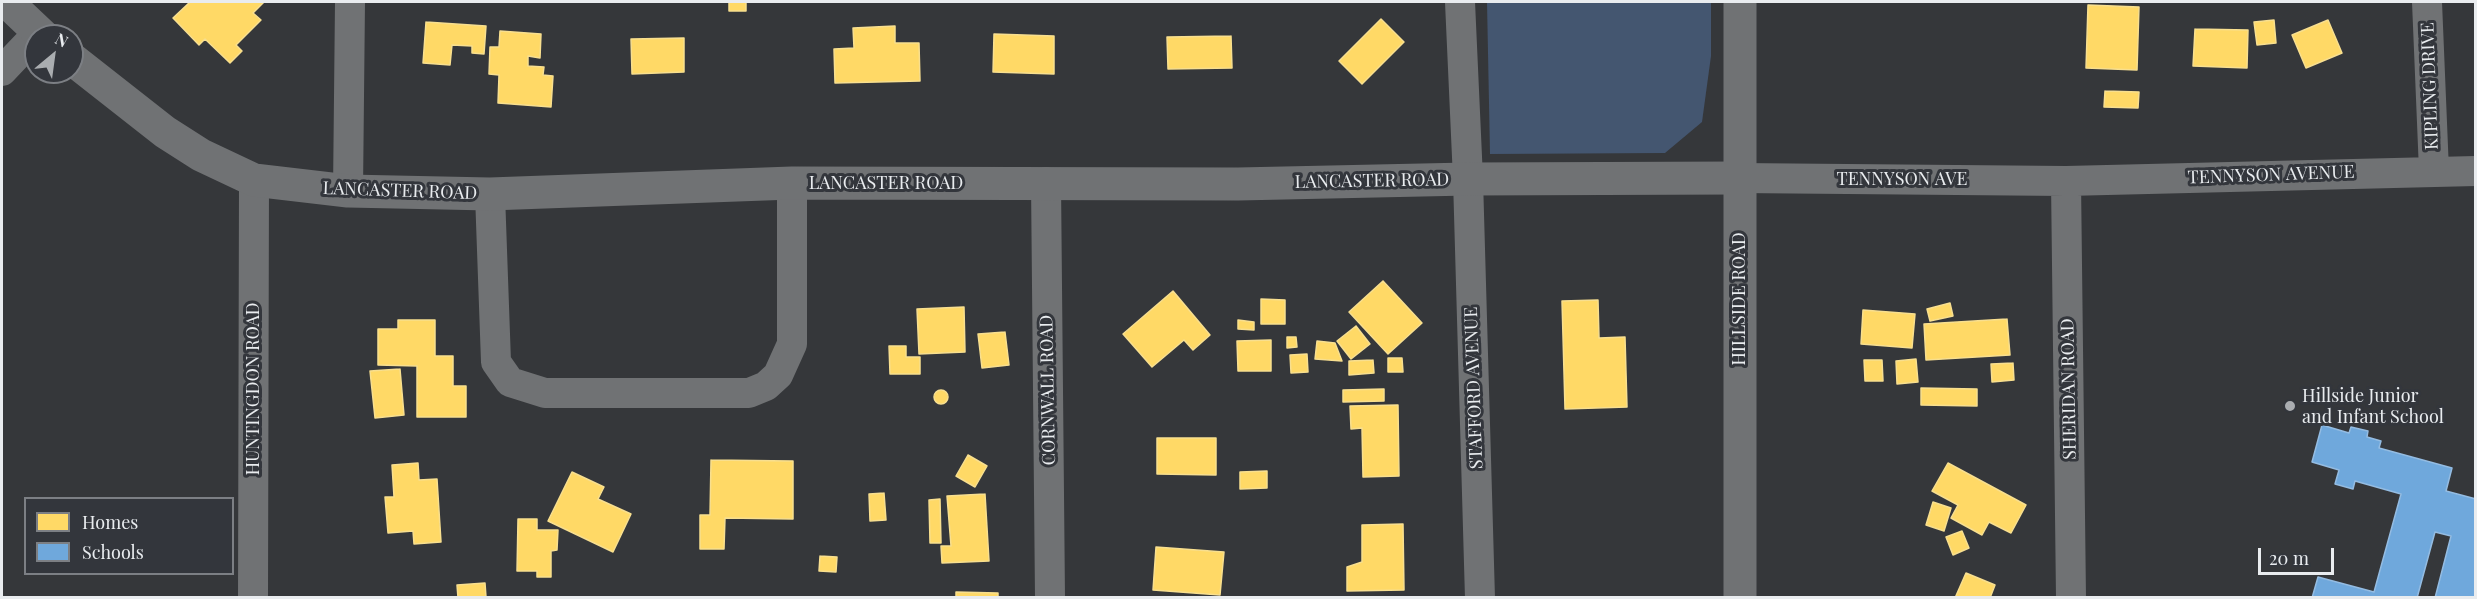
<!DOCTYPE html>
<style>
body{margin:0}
#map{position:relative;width:2477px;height:599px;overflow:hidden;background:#35373a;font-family:"Playfair Display",serif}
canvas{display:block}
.frame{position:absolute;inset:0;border:3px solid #e9ecef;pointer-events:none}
.legend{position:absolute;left:24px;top:497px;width:210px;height:78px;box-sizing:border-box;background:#33363c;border:2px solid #7c7f84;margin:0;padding:8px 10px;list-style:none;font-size:18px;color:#e9ecef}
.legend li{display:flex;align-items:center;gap:12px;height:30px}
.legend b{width:30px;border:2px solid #7c7f84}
.north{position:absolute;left:24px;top:24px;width:60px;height:60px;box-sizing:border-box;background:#33363c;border:2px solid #7c7f84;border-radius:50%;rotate:29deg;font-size:16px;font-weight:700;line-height:24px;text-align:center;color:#e9ecef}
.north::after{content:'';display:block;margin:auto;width:21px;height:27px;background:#aaadb0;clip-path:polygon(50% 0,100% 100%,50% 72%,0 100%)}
.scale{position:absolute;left:2258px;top:548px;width:76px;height:27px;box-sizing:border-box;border:3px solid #e9ecef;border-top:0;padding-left:8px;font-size:18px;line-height:21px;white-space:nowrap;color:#e9ecef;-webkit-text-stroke:4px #33363c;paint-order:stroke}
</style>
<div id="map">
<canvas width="2477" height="599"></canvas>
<div class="frame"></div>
<ul class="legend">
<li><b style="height:16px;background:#ffd966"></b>Homes</li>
<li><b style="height:16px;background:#6fa8dc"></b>Schools</li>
</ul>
<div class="north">N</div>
<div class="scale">20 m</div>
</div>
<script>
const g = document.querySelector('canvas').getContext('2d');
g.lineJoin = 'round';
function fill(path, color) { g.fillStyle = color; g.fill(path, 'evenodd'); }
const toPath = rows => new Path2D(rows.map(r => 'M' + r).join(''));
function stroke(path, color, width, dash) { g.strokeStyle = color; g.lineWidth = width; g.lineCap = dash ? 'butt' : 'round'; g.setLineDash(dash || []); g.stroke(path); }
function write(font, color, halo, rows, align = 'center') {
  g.font = font + ' "Playfair Display",serif'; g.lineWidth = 6; g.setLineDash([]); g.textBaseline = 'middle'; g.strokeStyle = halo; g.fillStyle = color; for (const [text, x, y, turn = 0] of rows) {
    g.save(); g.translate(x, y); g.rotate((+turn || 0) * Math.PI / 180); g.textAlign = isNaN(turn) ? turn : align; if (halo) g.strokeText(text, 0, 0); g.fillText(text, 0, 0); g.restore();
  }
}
fill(toPath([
 [1487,2,1711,2,1711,56,1702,122,1665,153,1490,154]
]), '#445670');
const homes = toPath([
 [190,2,264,2,253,13,261,20,236,45,242,51,230,63,205,39,199,45,173,18,190,2],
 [729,2,746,2,746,11,729,11,729,2],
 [2088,5,2139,7,2137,70,2086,68,2088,5],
 [1381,19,1404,42,1362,84,1339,61,1381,19],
 [2274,20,2276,43,2257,45,2254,22,2274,20],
 [2328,20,2342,53,2306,68,2292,35,2328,20],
 [426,22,486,26,484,54,472,53,472,46,452,45,450,65,423,63,426,22],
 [895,26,895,43,919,43,920,81,835,83,834,49,854,48,853,28,895,26],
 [2195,29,2248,30,2247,68,2193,66,2195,29],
 [500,31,541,34,540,58,528,56,528,66,544,67,543,75,553,76,551,107,498,103,499,75,489,74,490,47,499,47,500,31],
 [994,34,1054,36,1054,74,993,72,994,34],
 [1231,36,1232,68,1168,69,1167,37,1231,36],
 [684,38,684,72,632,74,631,39,684,38],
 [2105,91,2139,92,2138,108,2104,107,2105,91],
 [1383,281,1422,323,1388,354,1349,312,1383,281],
 [1173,291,1210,335,1193,350,1184,340,1152,367,1123,334,1173,291],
 [1261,299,1285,300,1285,324,1261,324,1261,299],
 [1598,300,1599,338,1625,337,1627,407,1565,409,1562,301,1598,300],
 [1950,303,1953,316,1930,321,1927,309,1950,303],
 [964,307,965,352,919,354,917,309,964,307],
 [1863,310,1915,314,1912,348,1861,344,1863,310],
 [2007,319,2010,355,1926,360,1924,324,2007,319],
 [398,320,435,320,435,356,453,356,453,386,466,386,466,417,417,417,417,366,378,365,378,329,398,329,398,320],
 [1238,320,1254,322,1254,330,1238,329,1238,320],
 [1356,326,1370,344,1351,359,1337,341,1356,326],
 [1005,332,1009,365,982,368,978,334,1005,332],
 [1287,337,1296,337,1297,347,1287,348,1287,337],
 [1271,340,1271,371,1238,371,1237,341,1271,340],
 [1317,341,1335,343,1342,361,1315,359,1317,341],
 [889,346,906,346,906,357,920,357,920,374,890,374,889,346],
 [1307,354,1308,372,1291,373,1290,355,1307,354],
 [1388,358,1402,358,1403,372,1388,372,1388,358],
 [1916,359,1918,382,1897,384,1896,361,1916,359],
 [1373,360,1374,373,1349,375,1349,361,1373,360],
 [1864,360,1882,360,1883,381,1865,381,1864,360],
 [2013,363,2014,380,1992,382,1991,364,2013,363],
 [400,369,404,415,375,418,370,371,400,369],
 [1921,388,1977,389,1977,406,1921,405,1921,388],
 [1384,389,1384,401,1343,402,1343,390,1384,389],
 '934 397a7 7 0 1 1 14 0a7 7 0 1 1-14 0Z',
 [1398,405,1399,476,1363,477,1362,428,1351,429,1350,406,1398,405],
 [1157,438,1216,438,1216,475,1157,474,1157,438],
 [968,455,987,466,975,487,956,476,968,455],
 [711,460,793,461,793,519,725,518,724,549,700,549,700,515,710,515,711,460],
 [418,463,419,480,437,479,441,542,414,544,413,531,388,533,385,497,394,497,392,465,418,463],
 [1948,463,2026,505,2011,533,1989,522,1982,535,1951,518,1958,505,1932,491,1948,463],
 [1267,471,1267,488,1240,489,1240,472,1267,471],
 [572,472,604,487,598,499,631,514,613,552,548,521,572,472],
 [884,493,886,520,870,521,869,494,884,493],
 [985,494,989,561,942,563,941,546,951,546,947,496,985,494],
 [940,499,941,543,930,543,929,500,940,499],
 [1933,502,1951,508,1944,531,1926,525,1933,502],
 [518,519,537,519,537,530,558,530,557,550,551,551,551,577,537,577,537,571,517,571,518,519],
 [1403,524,1404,590,1347,591,1347,567,1362,562,1362,525,1403,524],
 [1962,531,1969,548,1953,555,1946,537,1962,531],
 [1156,547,1224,552,1220,595,1153,590,1156,547],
 [820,556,837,557,836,572,819,571,820,556],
 [1966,573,1995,585,1990,598,1955,598,1966,573],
 [485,583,486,597,458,598,457,585,485,583],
 [956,592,998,593,998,598,956,598,956,592]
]);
fill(homes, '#ffd966');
stroke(homes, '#f8df8f', 1.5);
const schools = toPath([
 [2322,425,2349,433,2351,427,2368,431,2367,437,2381,441,2379,448,2452,468,2446,491,2476,499,2476,598,2435,598,2451,536,2435,532,2417,598,2312,598,2318,577,2374,592,2401,494,2355,481,2353,489,2335,484,2339,470,2312,462,2322,425]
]);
fill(schools, '#6fa8dc');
stroke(schools, '#94bce2', 1.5);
stroke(toPath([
 [1460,2,1468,179,1480,598],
 [2427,2,2434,171],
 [2,71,38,33],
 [1738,178,2066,181,2476,171],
 [2066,181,2071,598],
 [1046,182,1050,598],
 [348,191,350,2],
 [490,194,496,362,510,382,545,393,749,393,766,386,778,375,792,344,792,183],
 [253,598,254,180]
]), '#707274', 30);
stroke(toPath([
 [7,2,43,36],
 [72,59,165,132,201,155,254,180,348,191,490,194,792,183,1238,184,1468,179,1738,178]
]), '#707274', 33);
stroke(toPath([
 [1740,2,1740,598]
]), '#707274', 33);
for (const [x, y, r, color] of [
 [2290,406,6,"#aaadb0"]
]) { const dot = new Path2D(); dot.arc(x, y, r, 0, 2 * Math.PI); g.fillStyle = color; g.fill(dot); stroke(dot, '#33363c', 2); }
write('18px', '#e9ecef', '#33363c', [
 ["KIPLING DRIVE",2430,86,-92],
 ["TENNYSON AVENUE",2271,175,-2],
 ["TENNYSON AVE",1902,179],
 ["LANCASTER ROAD",1372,181,-1],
 ["LANCASTER ROAD",886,183],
 ["LANCASTER ROAD",400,191,2],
 ["HILLSIDE ROAD",1739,299,-90],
 ["STAFFORD AVENUE",1474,388,-92],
 ["HUNTINGDON ROAD",253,389,-90],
 ["SHERIDAN ROAD",2069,389,-91],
 ["CORNWALL ROAD",1048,390,-91]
]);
write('18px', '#e9ecef', '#33363c', [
 ["Hillside Junior",2302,396],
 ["and Infant School",2302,417]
], 'left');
</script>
